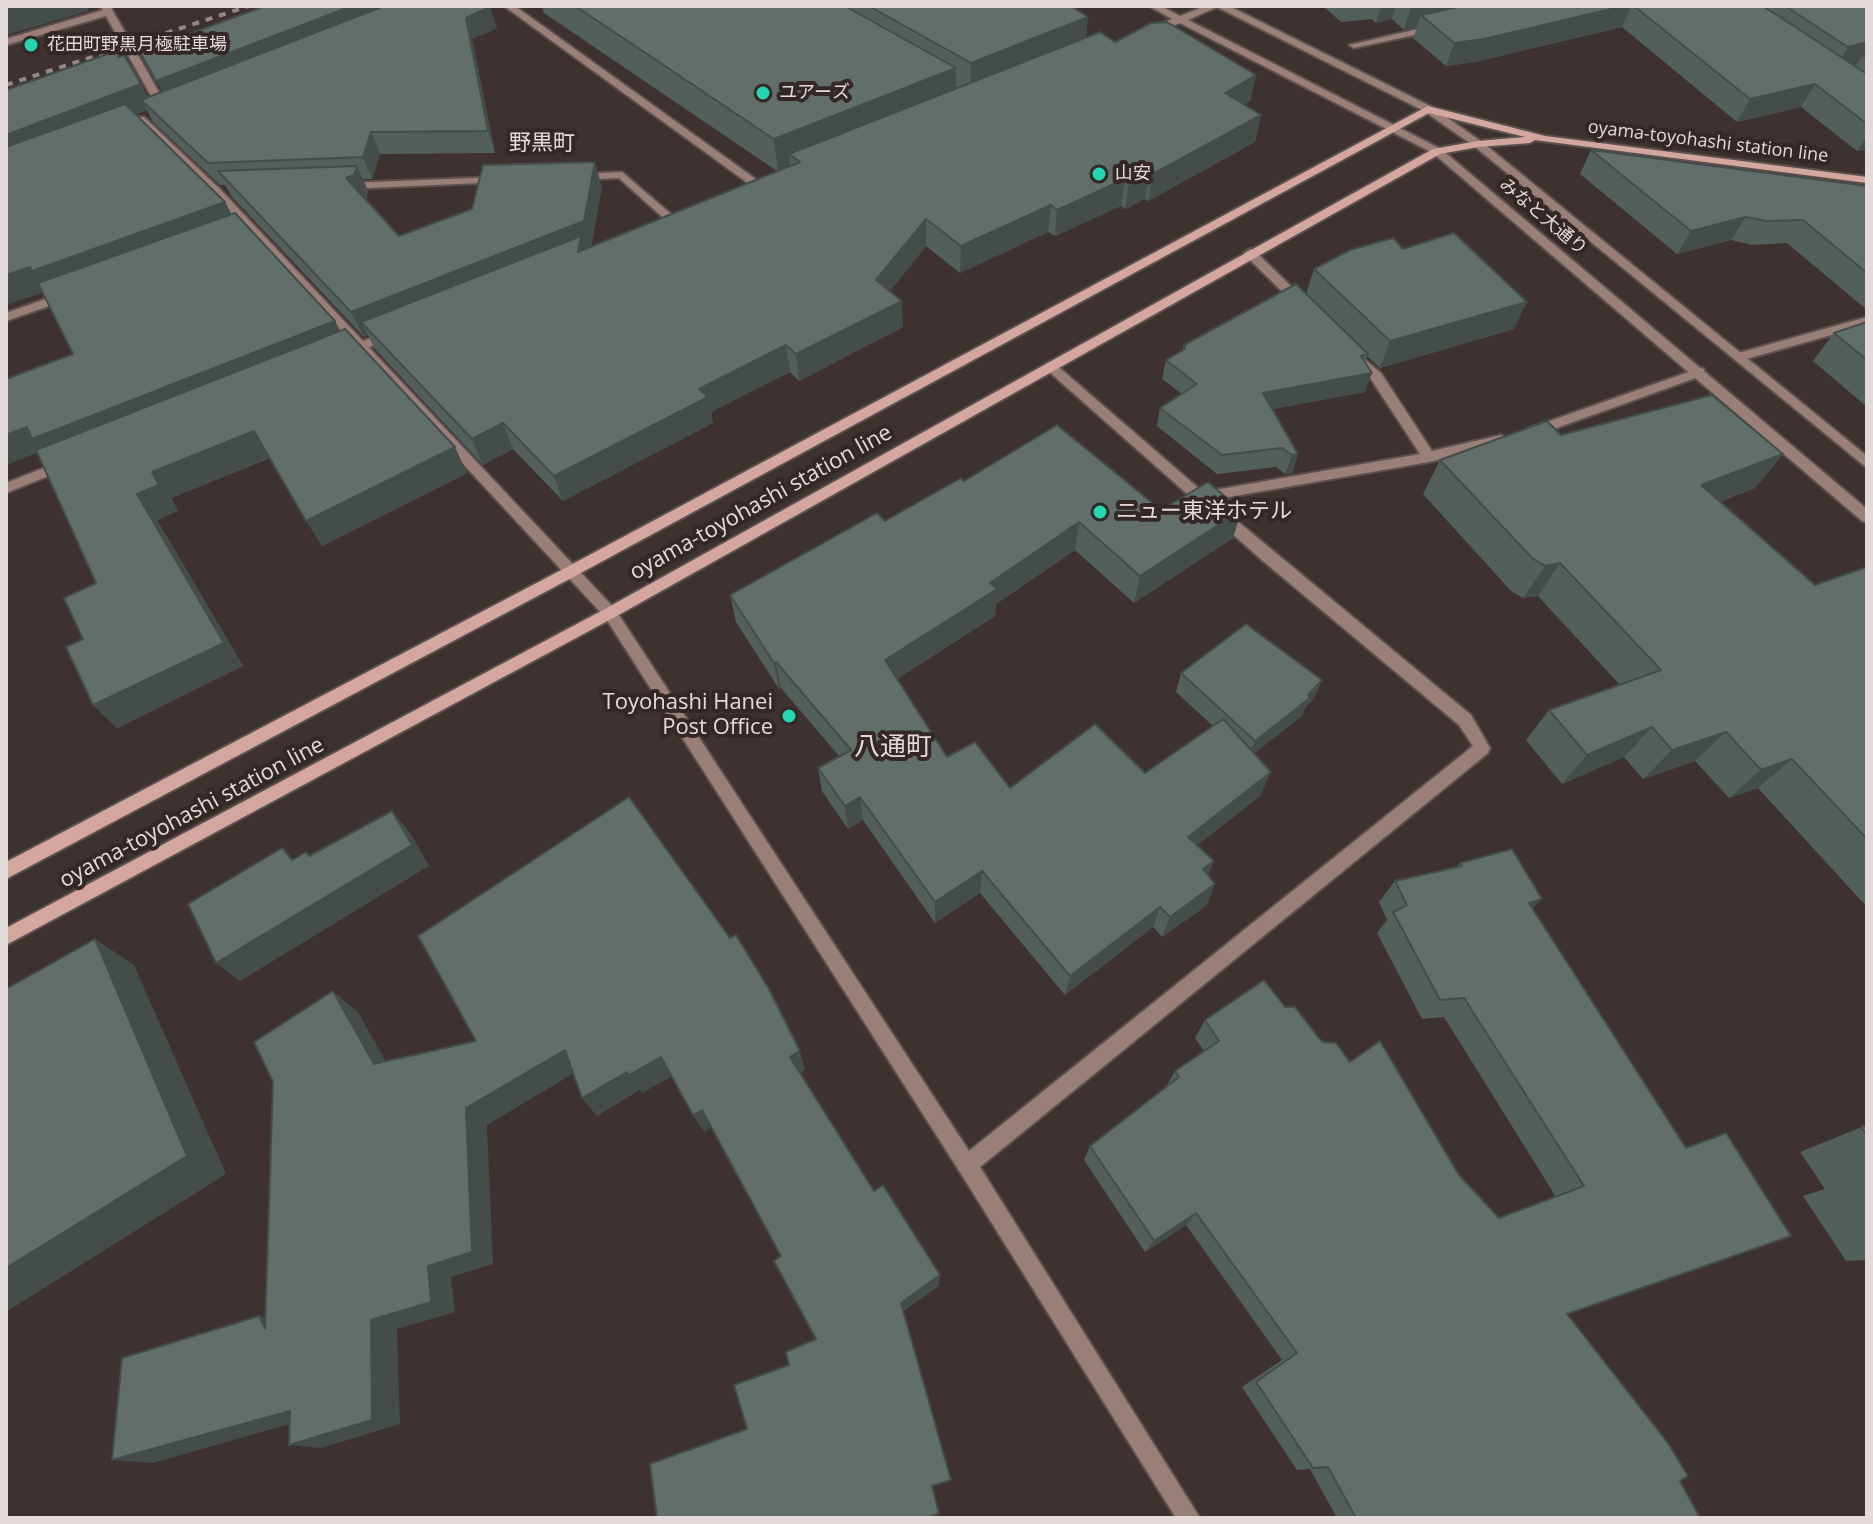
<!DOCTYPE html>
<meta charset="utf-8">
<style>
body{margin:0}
#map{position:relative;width:1873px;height:1524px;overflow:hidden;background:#3e3230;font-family:"Open Sans",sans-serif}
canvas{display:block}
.frame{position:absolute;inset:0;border:8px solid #e3dbd9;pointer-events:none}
</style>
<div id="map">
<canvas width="1873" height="1524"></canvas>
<div class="frame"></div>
</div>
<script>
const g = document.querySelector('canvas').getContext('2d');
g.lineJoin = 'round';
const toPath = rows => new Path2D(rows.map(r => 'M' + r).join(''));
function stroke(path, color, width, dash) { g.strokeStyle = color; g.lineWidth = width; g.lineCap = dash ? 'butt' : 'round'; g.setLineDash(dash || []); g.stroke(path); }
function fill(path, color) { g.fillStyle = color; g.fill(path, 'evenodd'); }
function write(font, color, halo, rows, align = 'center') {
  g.font = font + ' "Open Sans","Noto Sans JP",sans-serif'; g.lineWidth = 8; g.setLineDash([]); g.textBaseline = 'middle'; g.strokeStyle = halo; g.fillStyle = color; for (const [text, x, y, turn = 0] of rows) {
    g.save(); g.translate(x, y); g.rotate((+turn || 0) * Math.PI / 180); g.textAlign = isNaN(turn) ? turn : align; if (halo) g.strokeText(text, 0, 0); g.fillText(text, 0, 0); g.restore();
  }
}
const minor = toPath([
 [100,6,110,6,169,110,168,112,159,110,106,16,6,45,6,39,103,10,100,6],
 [504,6,515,6,764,185,764,189,756,189,504,6],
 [1435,25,1438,26,1438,30,1354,48,1349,45,1435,25],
 [136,117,144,117,220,189,615,609,969,1151,1473,746,1459,725,1263,561,1046,369,1046,363,1054,363,1203,492,1420,454,1371,379,1352,358,1358,354,1381,373,1432,451,1501,435,1506,437,1506,443,1429,462,1212,500,1471,715,1490,748,1488,753,980,1167,1200,1518,1176,1518,960,1172,605,617,212,193,136,121,136,117],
 [622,172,678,220,678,224,670,224,619,178,578,180,572,177,578,174,622,172],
 [499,177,503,178,503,182,346,189,340,186,346,183,499,177],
 [1250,249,1254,250,1305,300,1305,306,1297,306,1246,256,1244,253,1250,249],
 [68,291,72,292,72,298,6,321,6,313,68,291],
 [1867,317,1867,325,1739,361,1733,357,1735,354,1867,317],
 [1700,368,1704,369,1704,375,1537,435,1532,437,1525,432,1527,429,1700,368],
 [66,459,71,461,71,467,6,493,6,483,66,459]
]);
const tertiary = toPath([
 [1149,6,1161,6,1180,16,1205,6,1229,6,1432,107,1482,142,1867,456,1867,468,1474,146,1424,111,1217,7,1188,20,1441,149,1867,509,1867,522,1862,521,1433,153,1180,23,1154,33,1148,33,1148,29,1172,19,1149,6],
 [391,331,395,332,395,338,361,350,355,346,357,343,391,331]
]);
const secondary = toPath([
 [1428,106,1545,136,1867,177,1867,183,1535,140,1530,143,1478,147,1440,154,615,617,6,945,6,928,605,609,1433,149,1478,141,1525,137,1429,113,577,575,6,879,6,862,567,567,1428,106]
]);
stroke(minor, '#5c504e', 4);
stroke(tertiary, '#5c504e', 4);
stroke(secondary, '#5c504e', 4);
fill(minor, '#9a7e78');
fill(tertiary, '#9a7e78');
fill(secondary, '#d3a79e');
stroke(toPath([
 [103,66,161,47],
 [6,85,249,6]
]), '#928886', 4, [7, 7]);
fill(toPath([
 [542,6,1071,6,1086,38,1115,42,1256,75,1250,101,1244,105,1261,115,1255,142,1148,201,1145,199,1125,209,1121,206,1055,236,1048,232,960,273,926,246,890,291,903,327,799,381,790,372,711,412,713,423,563,501,513,449,483,465,374,348,368,335,364,337,232,197,225,185,220,185,153,122,147,110,135,115,225,202,231,214,335,321,340,331,467,473,322,546,270,458,171,498,178,511,157,520,243,666,117,728,93,705,83,639,96,583,73,354,43,292,6,305,6,90,124,55,148,98,163,92,140,52,497,28,472,39,495,153,380,154,372,179,363,179,368,191,366,200,399,236,602,187,591,247,777,171,544,13],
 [1323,6,1867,6,1867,149,1857,151,1801,107,1737,122,1622,27,1475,62,1446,66,1413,38,1417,27,1404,30,1392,19,1376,23,1372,19,1341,22],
 [1591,150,1867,186,1867,310,1787,243,1752,245,1731,240,1677,254,1580,174],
 [1403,249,1514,329,1380,368,1367,356,1365,362,1365,392,1272,409,1298,454,1292,473,1285,474,1276,467,1217,474,1157,426,1160,408,1182,394,1162,379,1166,360,1183,350,1184,345,1306,294,1314,269],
 [1867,322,1867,407,1813,361,1834,333],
 [1561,435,1783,454,1755,488,1720,502,1815,585,1867,567,1867,907,1758,788,1729,798,1695,761,1643,779,1624,757,1562,784,1526,740,1549,710,1620,685,1538,596,1523,598,1511,591,1423,494,1440,460],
 [964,481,1161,510,1241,510,1233,538,1134,603,1075,550,996,604,995,616,897,679,947,757,1010,788,1145,773,1213,726,1176,692,1181,673,1322,680,1313,699,1306,706,1302,716,1254,753,1260,796,1197,845,1208,876,1215,884,1206,906,1162,937,1153,927,1065,995,980,893,935,923,863,820,848,829,822,791,818,768,839,756,781,688,779,689,736,622,730,595,885,521],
 [1460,863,1542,899,1532,908,1686,1148,1567,1314,1680,1481,1700,1518,1337,1518,1310,1469,1297,1470,1242,1387,1282,1360,1186,1225,1145,1252,1084,1160,1090,1146,1166,1087,1175,1071,1204,1051,1195,1038,1205,1020,1285,1007,1322,1042,1350,1062,1499,1218,1556,1197,1444,1017,1422,1019,1377,933,1387,920,1379,902,1395,881,1457,867],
 [1867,1125,1867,1260,1846,1261,1803,1196,1825,1189,1800,1152]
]), '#535f5b');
fill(toPath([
 [6,6,87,6,89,11,6,35],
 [352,6,416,6,168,102,156,81],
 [1381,6,1396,6,1392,19,1376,23],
 [1416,6,1510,6,1421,15,1417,27,1404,30,1411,7],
 [1624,6,1631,6,1622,27,1475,62,1446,66,1454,43],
 [490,7,497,28,472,39,495,153,488,131,466,18],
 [1088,17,1085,50,970,96,971,63],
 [1867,42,1867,60,1862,56,1857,64,1834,70,1848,47],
 [956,68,956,102,800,162,789,154,790,167,778,172,774,139],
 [1256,75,1250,101,1219,120,1225,93],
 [141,84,154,107,141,100,147,110,6,165,6,135],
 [1815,84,1801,107,1737,122,1750,99],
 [1261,115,1255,142,1148,201,1153,174],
 [371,132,380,154,372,179,363,157],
 [1867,137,1867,149,1857,151],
 [595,162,602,187,591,247,372,334,361,322,368,335,364,337,351,312],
 [357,166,368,191,365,200,346,178],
 [1150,172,1145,199,1125,209,1129,182],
 [1125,179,1121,206,1055,236,1057,210],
 [225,202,238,226,6,305,6,275],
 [1051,205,1048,232,960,273,961,246],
 [1746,217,1731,240,1677,254,1691,231],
 [926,219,926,246,878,306,876,280],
 [902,301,903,327,799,381,796,354],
 [1527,302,1514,329,1380,368,1390,341],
 [335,321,347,344,42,451,6,465,6,435],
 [786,345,790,372,711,412,713,423,563,501,554,476,699,389],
 [1372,373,1365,392,1258,412,1263,393],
 [503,423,513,449,483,465,472,439],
 [254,431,271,457,171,498,178,511,157,520,243,666,117,728,93,705,137,494,152,472],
 [455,447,467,473,322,546,306,521],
 [1298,454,1292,473,1285,474,1292,455],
 [1783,454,1755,488,1676,519,1701,485],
 [1241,510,1233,538,1134,603,1140,576],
 [1079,522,1075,550,996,604,995,616,886,686,885,660,990,583],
 [1560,563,1538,596,1523,598,1545,566],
 [776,662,781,688,779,689,774,663],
 [1322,680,1313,699,1306,706,1302,716,1247,759,1255,741,1308,695],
 [1652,727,1624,757,1562,784,1587,755],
 [1726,732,1695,761,1643,779,1672,750],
 [1792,759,1758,788,1729,798,1761,770],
 [1271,772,1260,796,1180,859,1188,837],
 [860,797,863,820,848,829,845,806],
 [392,811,410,833,429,866,240,981,216,963],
 [1214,861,1205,883,1203,869],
 [982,871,980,893,935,923,935,902],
 [1215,884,1206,906,1162,937,1170,917],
 [1542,899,1520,920,1529,903],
 [1160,907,1153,927,1065,995,1070,976],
 [95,939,134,965,226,1174,6,1312,6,1268],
 [333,991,358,1012,398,1083,374,1064],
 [565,1050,581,1069,487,1125,493,1264,451,1277,455,1312,397,1329,400,1424,321,1448,289,1445,371,1320,466,1108],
 [800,1051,805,1070,796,1076,790,1057],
 [661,1057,673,1076,642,1093,640,1090,597,1116,582,1098,627,1072],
 [702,1110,712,1127,704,1132,693,1115],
 [1196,1213,1186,1225,1145,1252,1154,1241],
 [940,1275,939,1286,902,1312,901,1303],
 [259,1316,291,1324,265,1328],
 [290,1411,321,1415,153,1463,112,1460]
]), '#444d4a');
const building = toPath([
 [265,6,352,6,156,81,140,52,265,6],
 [384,6,489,6,490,7,466,18,488,131,371,132,363,157,208,163,141,100,384,6],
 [575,6,845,6,956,68,774,139,575,6],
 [869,6,1071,6,1088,17,971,63,869,6],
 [1463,6,1624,6,1484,39,1454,43,1421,15,1463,6],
 [1634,6,1763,6,1867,74,1867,124,1815,84,1750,99,1634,6],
 [1785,6,1867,6,1867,42,1848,47,1785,6],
 [1167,22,1256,75,1225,93,1261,115,1153,174,1150,172,1129,182,1125,179,1057,210,1051,205,961,246,926,219,876,280,902,301,796,354,786,345,699,389,708,397,554,476,503,423,472,439,361,322,581,236,578,252,800,162,789,154,1100,32,1115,42,1151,23,1167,22],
 [116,51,119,57,124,55,141,84,6,135,6,90,116,51],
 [125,104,225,202,32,271,30,267,6,275,6,147,125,104],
 [1591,150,1867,186,1867,273,1803,220,1767,221,1746,217,1691,231,1591,150],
 [595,162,584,221,351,312,218,171,357,166,354,175,346,178,399,236,472,209,483,165,595,162],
 [235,213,335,321,32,439,27,427,6,435,6,379,73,354,38,283,235,213],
 [1454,233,1527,302,1390,341,1314,269,1350,250,1393,238,1403,249,1454,233],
 [1296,284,1368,354,1361,356,1372,373,1263,393,1298,454,1292,455,1282,448,1222,455,1160,408,1197,384,1166,360,1185,349,1184,345,1296,284],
 [1867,322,1867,360,1834,333,1867,322],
 [345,329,455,447,306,521,254,431,152,472,159,485,137,494,224,643,93,705,66,647,83,639,64,598,96,583,36,450,345,329],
 [1712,395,1783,454,1701,485,1815,585,1867,567,1867,839,1792,759,1761,770,1726,732,1672,750,1652,727,1587,755,1549,710,1661,670,1560,563,1545,566,1532,558,1440,460,1547,421,1561,435,1712,395],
 [1057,425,1161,510,1208,482,1241,510,1140,576,1079,522,990,583,997,589,885,660,947,757,975,742,1010,788,1095,724,1145,773,1223,719,1271,772,1188,837,1214,861,1203,869,1215,884,1170,917,1160,907,1070,976,982,871,935,902,860,797,845,806,818,768,851,750,776,662,774,663,730,595,877,513,885,521,961,478,964,481,1057,425],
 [1246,624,1322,680,1308,695,1310,698,1255,741,1181,673,1246,624],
 [629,797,730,938,736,935,769,989,800,1051,790,1057,874,1191,883,1185,940,1275,901,1303,951,1480,932,1486,939,1513,928,1518,657,1518,650,1464,747,1429,734,1385,789,1365,786,1352,816,1339,774,1261,781,1256,702,1110,693,1115,661,1057,629,1075,627,1072,582,1098,565,1050,466,1108,472,1252,428,1266,431,1302,371,1320,372,1420,289,1445,290,1411,112,1460,122,1358,259,1316,265,1328,273,1082,254,1042,333,991,374,1064,476,1041,418,936,629,797],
 [392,811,412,845,216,963,188,904,282,848,292,860,306,852,309,856,392,811],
 [1512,849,1542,899,1529,903,1686,1148,1726,1133,1791,1236,1567,1314,1668,1443,1688,1476,1680,1481,1700,1518,1356,1518,1328,1467,1313,1468,1256,1382,1297,1353,1196,1213,1154,1241,1090,1146,1179,1077,1175,1071,1219,1041,1205,1020,1264,980,1285,1007,1295,1007,1322,1042,1336,1043,1350,1062,1380,1041,1459,1175,1499,1218,1584,1186,1464,998,1440,1000,1393,912,1407,905,1395,881,1462,866,1460,863,1512,849],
 [95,939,187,1156,6,1268,6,989,95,939],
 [1867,1125,1867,1136,1861,1127,1867,1125]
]);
fill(building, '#616e6a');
stroke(building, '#444d4a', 2);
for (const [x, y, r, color] of [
 [31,45,8,"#24d5af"],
 [763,93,8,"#24d5af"],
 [1099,174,8,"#24d5af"],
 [1100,512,8,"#24d5af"],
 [789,716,8,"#24d5af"]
]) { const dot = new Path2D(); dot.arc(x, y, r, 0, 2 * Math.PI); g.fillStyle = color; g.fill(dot); stroke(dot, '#342826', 3); }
write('18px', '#e3dbd9', '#342826', [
 ["花田町野黒月極駐車場",47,45],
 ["ユアーズ",779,93],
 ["山安",1115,174]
], 'left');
write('18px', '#e3dbd9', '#342826', [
 ["oyama-toyohashi station line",1708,142,7],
 ["みなと大通り",1543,217,40]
]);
write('22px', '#e3dbd9', '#342826', [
 ["野黒町",542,144]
]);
write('22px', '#e3dbd9', '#342826', [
 ["oyama-toyohashi station line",761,503,-29],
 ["oyama-toyohashi station line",192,813,-28]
]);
write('22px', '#e3dbd9', '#342826', [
 ["ニュー東洋ホテル",1116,512],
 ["Toyohashi Hanei",773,703,"right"],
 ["Post Office",773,728,"right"]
], 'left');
write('26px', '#e3dbd9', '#342826', [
 ["八通町",893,748]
]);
</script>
